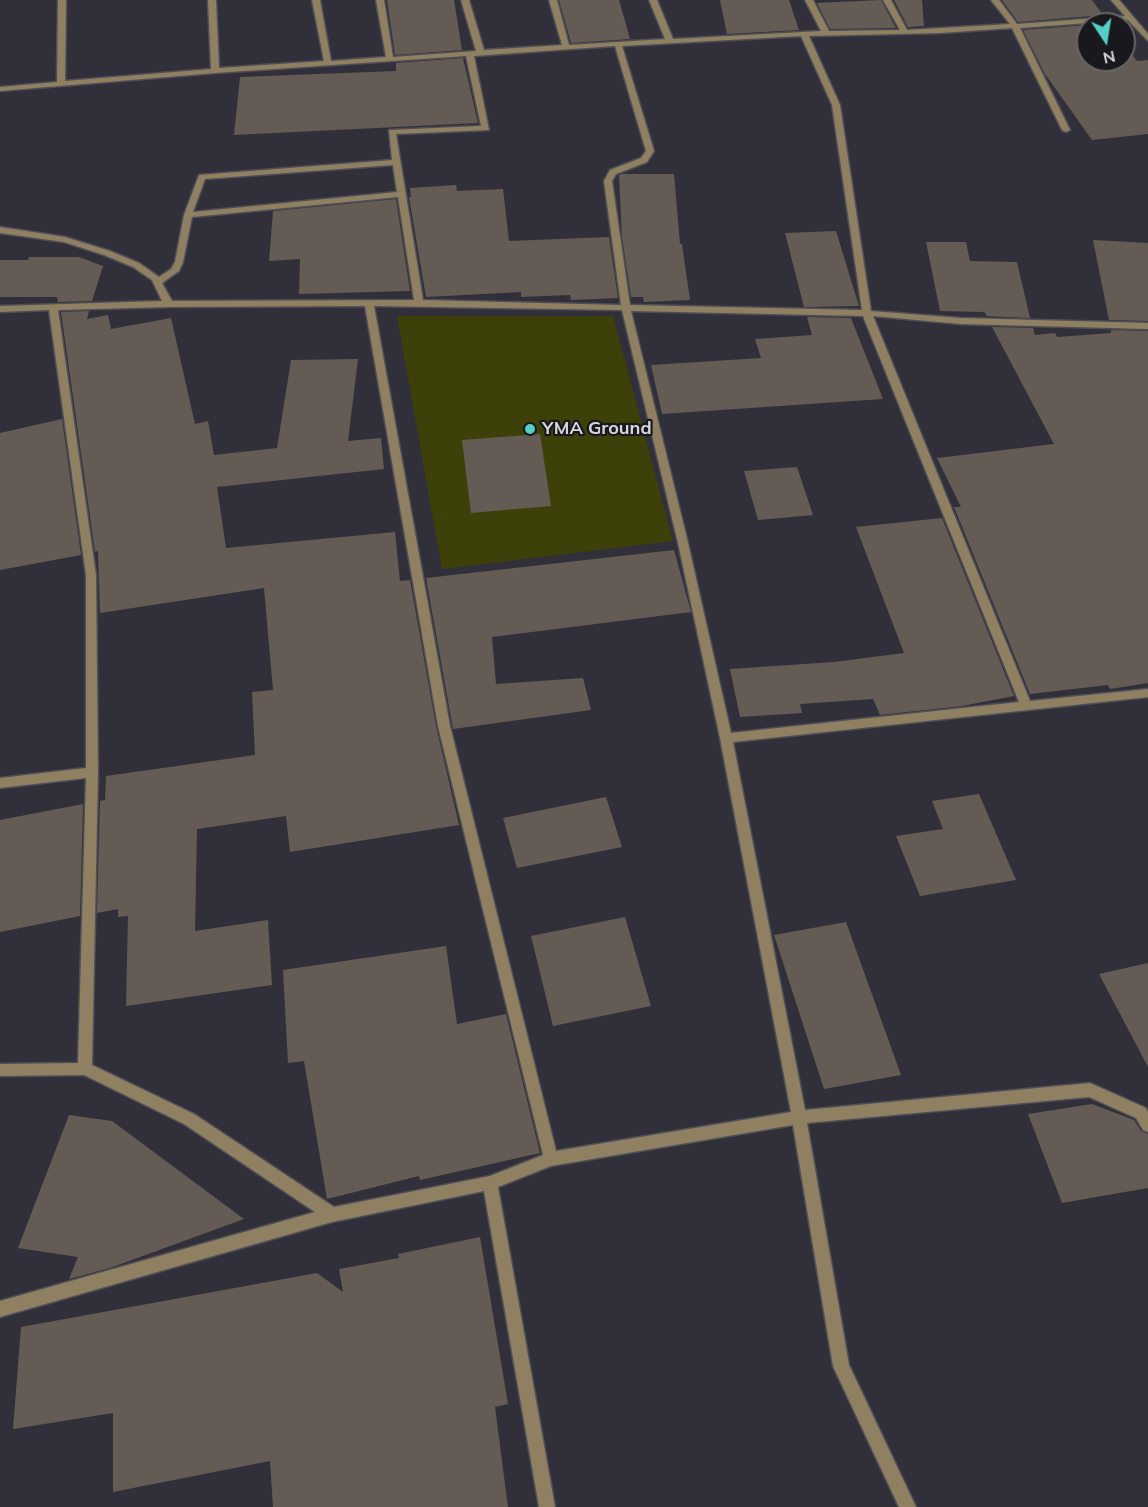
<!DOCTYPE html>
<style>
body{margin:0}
#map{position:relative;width:1148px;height:1507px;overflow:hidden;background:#31303a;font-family:Mulish,sans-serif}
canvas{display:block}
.north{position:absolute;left:1076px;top:12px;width:60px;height:60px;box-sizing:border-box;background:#19191d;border:2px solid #656569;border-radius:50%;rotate:168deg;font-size:16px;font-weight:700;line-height:24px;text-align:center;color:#d6d6dc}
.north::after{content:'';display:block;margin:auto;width:21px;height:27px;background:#55cec5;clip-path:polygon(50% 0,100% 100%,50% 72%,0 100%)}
</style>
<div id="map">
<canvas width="1148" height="1507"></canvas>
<div class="north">N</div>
</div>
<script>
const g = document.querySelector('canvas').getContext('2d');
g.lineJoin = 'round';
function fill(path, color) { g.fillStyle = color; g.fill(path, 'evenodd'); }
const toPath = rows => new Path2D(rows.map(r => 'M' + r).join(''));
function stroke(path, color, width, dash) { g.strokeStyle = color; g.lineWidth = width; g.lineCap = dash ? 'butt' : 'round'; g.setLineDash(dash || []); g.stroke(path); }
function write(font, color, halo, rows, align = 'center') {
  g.font = font + ' Mulish,sans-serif'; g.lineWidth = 4.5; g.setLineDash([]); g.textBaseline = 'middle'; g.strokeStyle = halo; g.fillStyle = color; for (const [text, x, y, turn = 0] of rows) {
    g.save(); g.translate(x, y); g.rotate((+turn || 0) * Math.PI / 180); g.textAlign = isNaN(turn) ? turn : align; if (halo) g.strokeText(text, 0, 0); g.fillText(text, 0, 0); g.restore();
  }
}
fill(toPath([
 [397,316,613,316,673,541,442,569]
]), '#3e4009');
fill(toPath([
 [387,0,454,0,462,50,395,55],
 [559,0,619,0,630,39,571,43],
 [720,0,789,0,799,30,727,34],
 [881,0,896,28,830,29,817,3],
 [894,0,922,0,924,26,908,27],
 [1002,0,1092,0,1103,15,1018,22],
 [1088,25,1088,60,1124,60,1124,44,1137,61,1148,60,1148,134,1092,140,1045,74,1023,30],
 [463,58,478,123,234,135,240,77,396,71,396,63],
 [622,174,674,174,680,244,682,244,690,300,644,302,643,297,631,297,622,237,619,175],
 [456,185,457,191,503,189,509,241,609,237,618,298,571,300,570,295,521,297,521,292,426,297,409,197,411,197,410,188],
 [396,199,410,291,299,294,300,259,269,261,273,211],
 [836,231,859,306,804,307,785,233],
 [1093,240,1148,243,1148,321,1109,320],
 [926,242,966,242,970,261,1017,262,1030,318,987,316,984,312,940,311],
 [29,257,79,257,103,266,92,301,58,302,57,297,0,297,0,260,28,260],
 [89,311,87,319,108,315,111,329,171,318,195,424,208,421,214,455,277,448,291,360,358,359,348,441,381,438,384,469,217,487,226,548,395,532,400,581,410,580,436,726,459,825,290,852,286,816,197,829,195,931,268,920,272,985,126,1006,128,916,118,917,118,909,97,913,100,801,105,800,106,776,255,755,252,692,273,690,264,588,100,613,98,551,95,552,61,312],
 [807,317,851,318,883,399,662,414,651,365,761,358,755,339,812,335],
 [992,327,1033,328,1035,335,1055,333,1057,337,1111,333,1111,330,1148,331,1148,683,1110,689,1108,685,1030,694,954,507,961,507,937,458,1054,444],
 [62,419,81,555,0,570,0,433],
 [540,434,551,506,471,513,462,440],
 [797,467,813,515,758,520,744,471],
 [942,518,1014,696,962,706,880,715,873,699,800,704,802,713,740,717,730,669,834,662,904,653,856,527],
 [674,550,691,612,492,637,496,684,583,678,591,710,453,729,426,578],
 [979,794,1016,880,920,896,896,836,943,829,932,801],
 [606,797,622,847,517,868,503,818],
 [83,804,80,916,0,932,0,820],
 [625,917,651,1006,553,1026,531,936],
 [846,922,901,1075,824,1089,774,935],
 [446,946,457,1024,506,1014,540,1153,420,1180,419,1176,327,1199,304,1061,288,1063,283,970],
 [1148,963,1148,1067,1099,974],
 [1092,1104,1134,1120,1141,1131,1148,1134,1148,1188,1062,1203,1028,1114],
 [69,1115,112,1121,244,1219,110,1268,69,1279,78,1257,18,1248],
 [480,1237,508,1404,495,1407,508,1507,273,1507,270,1461,113,1492,113,1413,13,1429,21,1327,317,1273,343,1292,339,1269,399,1258,398,1254]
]), '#645b54');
const minor = toPath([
 [58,0,66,0,65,81,211,69,208,0,216,0,219,68,324,61,312,0,320,0,331,61,386,57,376,0,384,0,393,57,476,51,461,0,469,0,484,50,562,45,549,0,557,0,569,45,665,39,649,0,657,0,673,39,821,31,805,0,813,0,829,31,900,30,883,0,891,0,907,30,1010,24,991,0,999,0,1017,24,1125,16,1111,0,1119,0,1148,34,1148,41,1128,20,1020,28,1070,130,1066,132,1062,130,1012,28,941,33,809,36,840,105,871,311,961,318,1148,323,1148,329,961,324,873,316,1030,701,1148,689,1148,697,733,742,805,1110,1090,1083,1146,1108,1148,1112,1148,1132,1143,1130,1136,1118,1089,1097,807,1123,849,1365,916,1507,899,1507,833,1366,793,1125,551,1166,498,1187,555,1507,539,1507,484,1191,332,1222,0,1317,0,1301,315,1212,184,1124,84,1075,0,1076,0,1064,78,1063,86,778,0,788,0,778,86,768,86,575,49,310,0,312,0,306,162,301,152,280,133,267,104,255,64,242,0,233,0,227,65,237,110,251,139,263,159,277,171,269,175,262,184,215,199,175,392,160,389,130,481,126,466,56,215,73,0,91,0,87,57,82,58,0],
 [801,36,832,105,862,310,630,305,612,181,616,174,647,162,654,151,622,46,801,36],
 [615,46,646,151,641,158,610,170,604,181,621,305,423,300,396,134,489,130,474,56,615,46],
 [393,165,397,192,193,212,205,179,393,165],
 [398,197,414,300,172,301,162,283,179,271,183,262,192,217,398,197],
 [365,306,438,726,543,1155,490,1176,334,1207,194,1114,92,1065,98,772,96,575,58,310,168,307,365,306],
 [374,306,622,310,678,543,720,738,791,1112,556,1151,450,726,374,306],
 [631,311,863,316,1019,702,731,733,688,543,631,311]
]);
stroke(minor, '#4f4e57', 3);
fill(minor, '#8e8061');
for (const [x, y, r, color] of [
 [530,429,6,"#55cec5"]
]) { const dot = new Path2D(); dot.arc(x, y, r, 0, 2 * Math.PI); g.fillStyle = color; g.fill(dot); stroke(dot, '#19191d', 2); }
write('bold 18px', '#d6d6dc', '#19191d', [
 ["YMA Ground",542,429]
], 'left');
</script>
